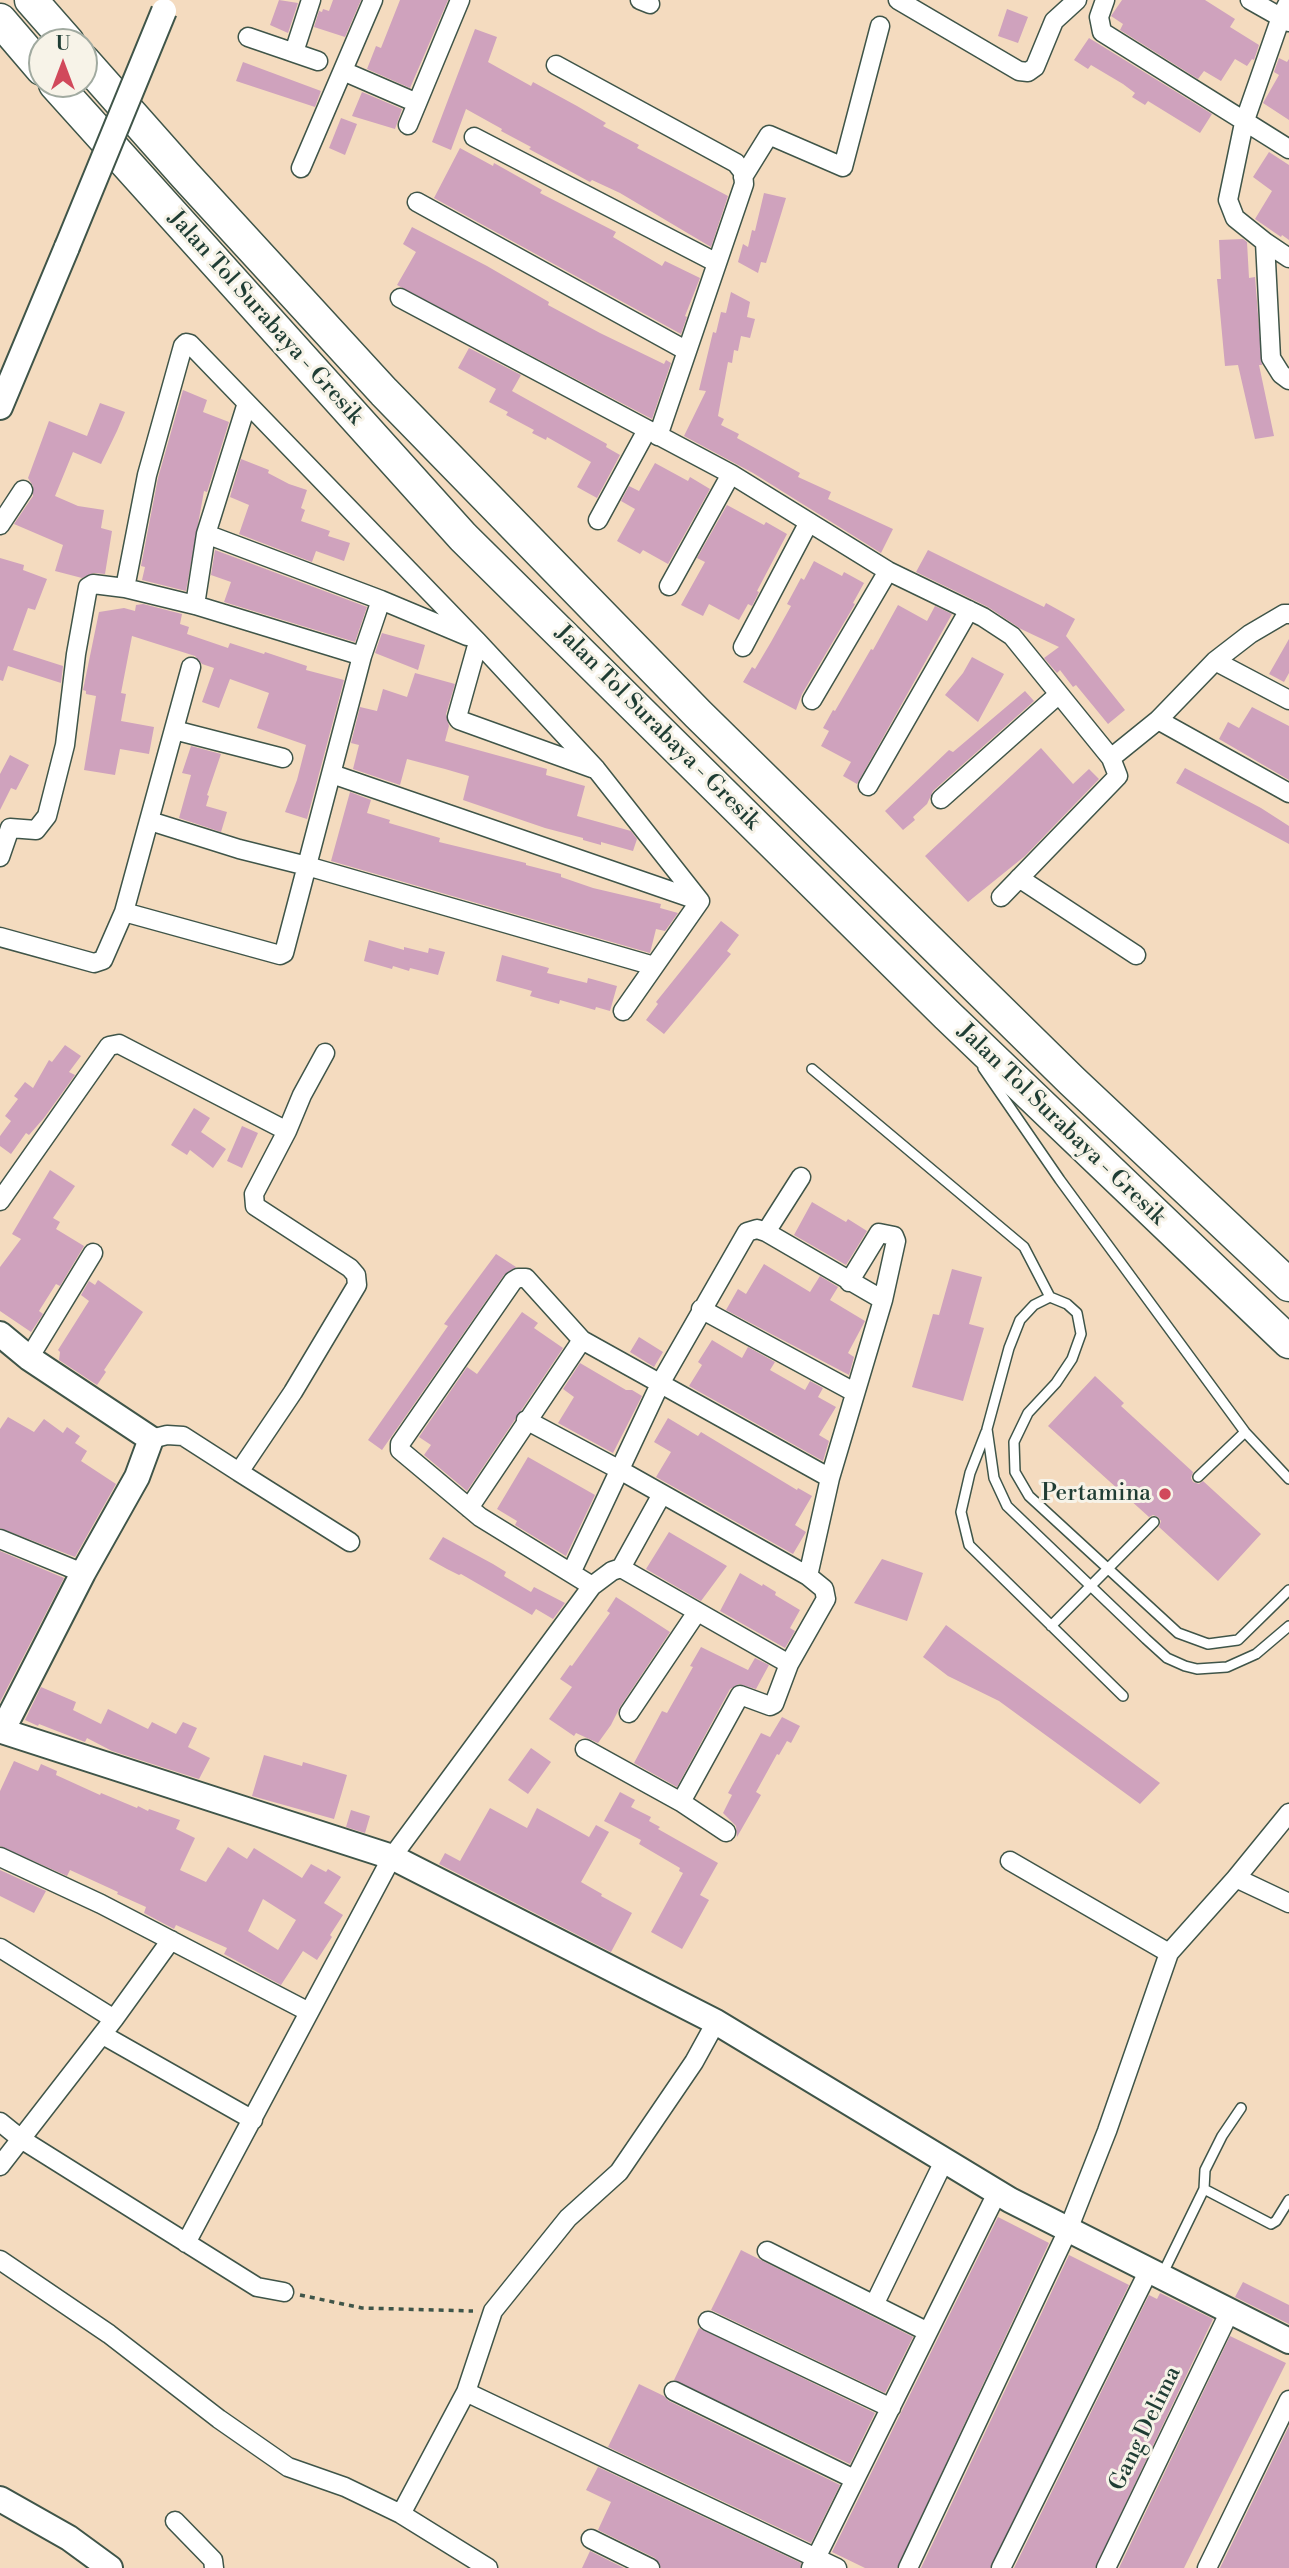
<!DOCTYPE html>
<style>
body{margin:0}
#map{position:relative;width:1289px;height:2568px;overflow:hidden;background:#f4dbbf;font-family:"Libre Bodoni",serif}
canvas{display:block}
.north{position:absolute;left:28px;top:28px;width:70px;height:70px;box-sizing:border-box;background:#f7f3e8;border:2px solid #a1aaa0;border-radius:50%;rotate:0deg;font-size:19px;font-weight:700;line-height:28px;text-align:center;color:#1f3d34}
.north::after{content:'';display:block;margin:auto;width:24px;height:32px;background:#d1495b;clip-path:polygon(50% 0,100% 100%,50% 72%,0 100%)}
</style>
<div id="map">
<canvas width="1289" height="2568"></canvas>
<div class="north">U</div>
</div>
<script>
const g = document.querySelector('canvas').getContext('2d');
g.lineJoin = 'round';
function fill(path, color) { g.fillStyle = color; g.fill(path, 'evenodd'); }
const toPath = rows => new Path2D(rows.map(r => 'M' + r).join(''));
function stroke(path, color, width, dash) { g.strokeStyle = color; g.lineWidth = width; g.lineCap = dash ? 'butt' : 'round'; g.setLineDash(dash || []); g.stroke(path); }
function write(font, color, halo, rows, align = 'center') {
  g.font = font + ' "Libre Bodoni",serif'; g.lineWidth = 6; g.setLineDash([]); g.textBaseline = 'middle'; g.strokeStyle = halo; g.fillStyle = color; for (const [text, x, y, turn = 0] of rows) {
    g.save(); g.translate(x, y); g.rotate((+turn || 0) * Math.PI / 180); g.textAlign = isNaN(turn) ? turn : align; if (halo) g.strokeText(text, 0, 0); g.fillText(text, 0, 0); g.restore();
  }
}
fill(toPath([
 [279,0,298,3,288,33,270,25],
 [333,0,361,0,345,37,314,27,319,11,322,12,323,9,329,11],
 [400,0,448,0,410,88,367,69,376,46,381,48],
 [1122,0,1205,0,1235,19,1230,27,1259,45,1254,60,1252,59,1247,66,1235,59,1221,81,1204,71,1198,79,1120,30,1123,24,1111,16],
 [1007,9,1028,17,1018,43,998,36],
 [475,29,497,37,488,62,531,86,533,82,577,106,606,123,603,126,639,145,637,148,728,196,711,247,620,193,592,180,590,182,529,149,531,147,501,131,502,129,466,109,451,150,432,142],
 [1089,38,1212,114,1200,133,1148,101,1145,105,1132,97,1135,93,1123,84,1091,65,1088,69,1074,60],
 [1279,58,1287,62,1289,59,1289,120,1263,103,1279,75,1274,72],
 [243,62,321,91,315,107,236,81],
 [362,92,402,109,395,129,352,116],
 [341,118,357,124,345,155,329,148],
 [460,148,493,166,494,163,542,190,540,193,616,232,613,237,662,266,665,261,700,278,685,316,687,317,681,334,434,198],
 [1269,152,1289,165,1289,240,1282,235,1281,237,1255,219,1272,191,1253,177],
 [764,193,786,198,766,263,761,262,758,273,738,262,743,244,748,247,752,230,755,231],
 [412,227,487,266,549,302,548,305,600,333,664,364,666,360,671,363,652,419,397,285,416,252,403,244],
 [1243,239,1247,242,1249,278,1255,277,1262,365,1259,365,1274,436,1255,439,1238,365,1225,366,1217,279,1221,279,1219,240],
 [731,292,750,302,747,317,755,319,750,338,741,336,738,351,734,350,732,363,728,362,718,416,724,419,721,425,739,434,737,438,800,473,798,477,831,492,828,499,893,529,881,553,753,473,684,436,706,391,699,390,713,332,716,333,721,312,726,313],
 [469,348,521,375,512,391,607,444,606,447,620,455,597,498,577,487,591,462,547,437,546,440,532,433,534,430,506,415,508,412,489,402,496,389,458,368],
 [183,390,207,400,203,412,229,422,207,492,204,491,186,591,142,580,145,567,141,566,158,478],
 [100,403,125,412,117,431,101,464,73,452,55,496,78,506,104,510,101,528,112,531,105,574,94,573,82,578,55,571,63,545,14,524,33,496,33,486,28,478,49,421,87,436],
 [241,459,269,470,268,473,289,484,307,490,301,508,305,510,301,521,330,531,328,536,350,543,344,561,316,551,312,562,239,534,249,505,230,497],
 [655,463,688,481,690,477,710,489,668,564,643,550,640,554,617,541,635,509,621,501,629,486,639,491],
 [727,505,764,525,766,522,787,534,757,591,759,592,752,606,748,604,739,620,709,604,703,616,681,605,705,562,697,558],
 [215,550,367,607,355,642,224,602,231,582,211,575],
 [928,550,1044,607,1046,603,1075,619,1066,636,1125,710,1108,724,1076,685,1073,687,1060,670,1057,673,1044,658,1059,647,1021,629,988,607,916,572],
 [0,558,24,565,23,570,47,579,35,610,28,608,13,650,63,666,61,683,8,666,3,681,0,680],
 [814,561,842,576,844,572,864,583,853,603,855,604,802,694,796,710,743,682,752,667,755,669,771,642,791,606,787,604,801,578,804,580],
 [143,604,182,614,180,624,189,627,187,634,228,648,230,643,264,654,265,652,307,666,306,670,344,680,307,819,285,812,297,780,306,745,257,728,269,693,230,679,219,708,202,702,214,668,202,664,195,656,132,636,121,693,126,694,121,721,154,727,149,754,120,749,115,775,84,770,96,696,86,694,86,691,83,690,99,612,124,608,135,611,136,605],
 [898,605,927,621,935,606,952,614,857,784,843,776,851,762,821,746,829,731,823,728,833,710,835,711,871,649,873,650],
 [382,633,425,645,418,670,375,653],
 [1289,639,1289,673,1284,682,1269,674],
 [972,657,1004,674,978,722,945,695,963,673],
 [415,673,455,684,446,714,449,726,445,741,547,769,546,775,585,786,577,816,631,831,637,839,633,851,601,842,601,845,583,840,583,838,545,828,463,800,469,776,445,769,407,759,400,785,353,769,359,745,351,743,360,707,377,711,383,689,407,697],
 [1025,691,1034,701,933,791,927,804,913,817,915,820,903,830,885,811,949,750,953,752],
 [1252,707,1289,726,1289,780,1219,739,1228,722,1239,728],
 [191,746,221,754,207,795,209,796,206,806,227,812,221,832,179,818,191,775,182,773],
 [1041,748,1073,784,1089,769,1099,779,1025,856,968,902,925,856],
 [10,755,29,765,16,790,11,788,0,810,0,774],
 [1185,768,1261,808,1289,826,1289,844,1176,783],
 [350,792,371,800,367,813,390,820,389,823,440,838,439,842,526,863,526,865,561,874,561,877,593,888,661,904,660,908,678,913,665,931,656,929,650,953,331,861],
 [721,921,739,935,727,951,731,954,664,1034,646,1020,658,1004,656,1002],
 [369,940,404,950,404,947,428,953,429,948,445,952,438,975,410,968,409,971,393,966,392,969,364,961],
 [502,955,549,968,547,973,587,983,588,978,617,986,610,1011,596,1007,595,1010,560,1000,559,1004,530,996,532,991,496,981],
 [65,1045,81,1056,69,1072,75,1075,44,1118,29,1135,26,1133,11,1154,0,1146,0,1136,11,1121,5,1116,18,1099,14,1096,25,1082,33,1088,49,1060,52,1062],
 [194,1108,210,1118,201,1132,226,1149,213,1168,190,1150,187,1155,171,1145],
 [242,1126,258,1133,242,1168,227,1161],
 [50,1170,75,1186,53,1218,60,1222,56,1229,84,1246,60,1286,56,1284,39,1311,43,1314,31,1332,0,1311,0,1267,21,1239,12,1234],
 [812,1202,846,1222,848,1219,867,1231,846,1265,794,1235],
 [496,1254,516,1267,504,1275,382,1450,368,1440,448,1326,444,1324],
 [764,1264,810,1292,820,1276,838,1287,830,1300,865,1321,848,1353,854,1357,849,1375,726,1310,738,1289,746,1294],
 [952,1269,982,1277,969,1324,984,1328,963,1401,912,1387,933,1314,939,1315],
 [98,1280,143,1312,104,1370,106,1372,97,1385,59,1360,60,1352,58,1350,89,1301,81,1295,89,1281,95,1285],
 [522,1312,538,1323,534,1328,563,1348,467,1491,424,1455,431,1445,419,1437,467,1367,477,1374],
 [639,1337,663,1352,654,1367,630,1352],
 [712,1340,742,1358,748,1347,775,1362,770,1370,805,1390,810,1381,823,1388,818,1397,836,1407,819,1435,829,1441,823,1461,689,1386,702,1365,698,1362],
 [580,1363,626,1390,632,1390,642,1396,613,1453,558,1423,574,1397,563,1389],
 [1095,1376,1124,1403,1121,1406,1193,1472,1191,1478,1193,1482,1199,1484,1203,1481,1261,1534,1218,1581,1159,1527,1161,1521,1158,1517,1153,1515,1149,1517,1048,1426],
 [8,1417,34,1432,44,1419,63,1433,67,1427,80,1436,75,1443,87,1451,81,1461,116,1484,75,1557,0,1528,0,1429],
 [668,1418,698,1436,701,1432,797,1490,798,1488,812,1496,795,1525,806,1532,793,1554,656,1477,671,1452,654,1442],
 [528,1457,595,1495,566,1556,515,1525,517,1521,497,1509],
 [669,1532,727,1566,701,1601,646,1569],
 [443,1537,493,1564,506,1572,504,1576,531,1592,534,1587,565,1603,553,1619,536,1609,532,1615,461,1574,459,1575,447,1569,429,1559],
 [0,1551,64,1578,0,1702],
 [882,1559,923,1573,907,1621,854,1603],
 [740,1573,762,1586,763,1584,776,1592,775,1595,800,1610,790,1628,795,1631,785,1648,720,1611],
 [616,1597,670,1632,620,1707,611,1725,598,1743,576,1733,574,1736,549,1719,572,1687,560,1679,570,1665,572,1666,610,1613,607,1611],
 [946,1625,1160,1783,1140,1804,999,1701,948,1676,923,1657],
 [701,1647,748,1670,755,1658,769,1665,756,1689,739,1684,730,1689,677,1787,634,1763,662,1711,667,1713,693,1667,690,1666],
 [41,1687,76,1702,73,1710,101,1724,108,1709,148,1729,152,1722,176,1734,183,1722,197,1728,188,1747,210,1758,199,1779,112,1751,87,1738,85,1742,39,1724,38,1726,25,1720],
 [782,1717,800,1726,791,1743,787,1741,779,1755,777,1754,756,1792,761,1795,737,1837,736,1826,723,1813,732,1795,728,1793,761,1733,770,1737],
 [531,1748,551,1762,528,1794,508,1780],
 [264,1755,302,1766,303,1762,347,1775,334,1819,252,1796],
 [14,1761,38,1771,41,1764,57,1771,56,1775,100,1795,101,1793,137,1808,138,1806,148,1811,149,1809,180,1820,176,1829,195,1838,180,1870,206,1882,228,1847,247,1859,254,1848,302,1878,311,1864,326,1872,328,1869,341,1877,324,1903,343,1915,330,1935,332,1937,317,1960,303,1951,281,1985,224,1954,227,1948,176,1925,174,1929,144,1913,146,1907,117,1894,118,1892,70,1870,67,1876,0,1846,0,1791],
 [263,1899,296,1920,278,1950,248,1931],
 [620,1792,635,1800,631,1807,651,1817,649,1821,660,1827,658,1829,718,1863,700,1895,709,1900,682,1949,651,1932,683,1873,679,1871,680,1868,639,1844,641,1840,604,1821],
 [490,1808,527,1828,537,1808,589,1837,596,1825,609,1832,581,1882,602,1894,601,1896,632,1913,611,1952,439,1864,445,1853,460,1861],
 [351,1810,370,1816,365,1833,346,1827],
 [0,1870,46,1891,34,1913,0,1896],
 [998,2217,1049,2243,897,2568,865,2568,832,2552],
 [741,2250,913,2337,885,2393,711,2310],
 [1069,2255,1129,2285,990,2568,921,2568],
 [1243,2282,1289,2305,1289,2324,1235,2297],
 [1160,2293,1213,2319,1095,2568,1014,2568,1149,2295,1157,2299],
 [699,2328,875,2413,850,2464,674,2380],
 [1230,2336,1286,2363,1184,2568,1119,2568],
 [639,2384,664,2396,669,2401,840,2485,811,2543,608,2447],
 [1289,2426,1289,2568,1220,2568],
 [598,2467,801,2563,800,2568,661,2568,655,2558,598,2530,611,2502,586,2490],
 [590,2551,624,2568,582,2568]
]), '#cfa2bd');
const lane = toPath([
 [983,1068,1060,1180,1245,1432,1289,1479],
 [812,1069,1024,1247,1050,1297],
 [986,1432,970,1473,961,1512,969,1545,1123,1696],
 [1198,1477,1245,1432],
 [1289,1590,1238,1640,1208,1644,1178,1633,1029,1496,1015,1472,1014,1442,1028,1413,1056,1383,1072,1359,1081,1334,1077,1313,1067,1304,1050,1297,1034,1305,1020,1320,1009,1348,987,1429,994,1478,1007,1506,1146,1639,1167,1658,1185,1666,1197,1669,1227,1667,1256,1654,1289,1626],
 [1051,1626,1154,1522],
 [1204,2189,1271,2224,1276,2221,1289,2200],
 [1162,2275,1204,2189,1205,2170,1222,2136,1241,2108]
]);
const street = toPath([
 [640,0,650,4],
 [898,0,1019,71,1028,72,1035,67,1054,21,1077,0],
 [1105,0,1099,17,1102,32,1289,149],
 [1250,0,1289,22],
 [1289,1,1281,17,1244,123,1228,200,1235,218,1265,242,1271,358,1281,374,1289,380],
 [248,37,318,61],
 [294,52,311,0],
 [556,65,736,163,743,172,744,184,658,436],
 [343,71,417,103],
 [408,125,460,0],
 [474,137,717,263],
 [301,168,373,0],
 [743,177,769,135,843,167,880,26],
 [417,202,687,351],
 [1265,242,1289,258],
 [400,298,731,474,888,571,983,617,1012,636,1111,758,1118,776,1001,897],
 [598,520,647,430],
 [0,525,23,490],
 [206,534,381,600,467,636],
 [669,586,731,474],
 [195,605,206,534,247,403],
 [478,642,457,717,459,720,592,768],
 [743,647,809,522],
 [362,656,195,605,125,588,147,475,183,346,186,343,190,344,478,642,596,769,700,901],
 [1215,661,1289,700],
 [812,700,888,571],
 [1158,720,1289,793],
 [174,730,283,758],
 [1111,758,1158,720,1215,661,1250,634,1284,614,1289,614],
 [332,774,700,901],
 [868,786,969,610],
 [941,799,1059,694],
 [150,821,239,849,307,866,654,966],
 [0,857,10,828,36,830,47,816,65,745,76,654,88,587,93,584,125,588],
 [1019,878,1136,955],
 [124,912,280,955,284,953,362,656,381,600],
 [0,937,94,963,103,960,124,912,191,667],
 [623,1011,700,901],
 [287,1131,302,1095,325,1053],
 [0,1201,109,1046,119,1044,287,1131,254,1194,255,1206,350,1268,356,1275,357,1285,293,1392,239,1472,183,1436,167,1435,151,1439],
 [766,1232,801,1177],
 [701,1309,854,1392],
 [29,1358,93,1253],
 [526,1420,618,1469,808,1576,824,1589,826,1599,789,1664,774,1704,770,1706,740,1695,681,1802,726,1832],
 [239,1472,350,1542],
 [469,1508,582,1340],
 [0,1539,83,1573],
 [621,1568,662,1494],
 [571,1573,661,1382,747,1232,757,1229,766,1232,883,1300],
 [808,1576,830,1478,883,1300,896,1241,894,1236,879,1233,849,1282],
 [592,1586,480,1517,400,1450,400,1444,513,1281,518,1278,526,1278,582,1340,830,1478],
 [629,1713,697,1612],
 [585,1749,681,1802],
 [0,1857,101,1904,309,2012],
 [1010,1861,1169,1953],
 [1236,1878,1289,1813],
 [0,1948,114,2019,0,2166],
 [114,2019,171,1940],
 [103,2035,253,2120],
 [0,2122,21,2139,257,2287,284,2292],
 [186,2243,392,1857,592,1586,612,1571,621,1568,789,1664],
 [767,2251,928,2332],
 [0,2260,109,2334,219,2419,288,2467,345,2487,401,2514,488,2568],
 [874,2305,945,2159],
 [708,2321,891,2408],
 [674,2391,854,2479],
 [466,2392,837,2568],
 [401,2514,466,2392,493,2311,568,2218,619,2172,694,2062,716,2022],
 [175,2521,213,2560,214,2568],
 [591,2539,650,2568],
 [811,2568,998,2191],
 [908,2568,1068,2230,1107,2131,1169,1953,1236,1878,1289,1903],
 [1001,2568,1149,2270],
 [1106,2568,1230,2311],
 [1207,2568,1289,2400]
]);
const secondary = toPath([
 [0,407,67,247],
 [0,1334,29,1358,151,1439,137,1477,83,1573,2,1731,392,1857,716,2022,1010,2200,1289,2341],
 [0,2499,69,2538,110,2568]
]);
const highway = toPath([
 [31,0,68,42],
 [0,20,42,69],
 [84,61,185,175,384,392,698,714,1072,1081,1289,1285],
 [55,84,463,537,947,1015,1289,1342]
]);
stroke(lane, '#3f5549', 12);
stroke(street, '#3f5549', 21);
stroke(secondary, '#3f5549', 28);
stroke(highway, '#3f5549', 35);
stroke(toPath([
 [300,2295,362,2308,473,2311]
]), '#3f5549', 3.5, [5, 5]);
stroke(lane, '#fff', 9);
stroke(street, '#fff', 18);
stroke(secondary, '#fff', 24);
stroke(highway, '#fff', 32);
const secondaryBridge = toPath([
 [67,247,164,11]
]);
stroke(secondaryBridge, '#3f5549', 28, []);
stroke(secondaryBridge, '#fff', 24);
for (const [x, y, r, color] of [
 [1165,1494,7,"#d1495b"]
]) { const dot = new Path2D(); dot.arc(x, y, r, 0, 2 * Math.PI); g.fillStyle = color; g.fill(dot); stroke(dot, '#f7f3e8', 2.5); }
write('23px', '#1f3d34', '#f7f3e8', [
 ["Jalan Tol Surabaya - Gresik",265,318,48],
 ["Jalan Tol Surabaya - Gresik",657,728,45],
 ["Jalan Tol Surabaya - Gresik",1061,1125,44],
 ["Gang Delima",1146,2429,-64]
]);
write('23px', '#1f3d34', '#f7f3e8', [
 ["Pertamina",1151,1494]
], 'right');
</script>
